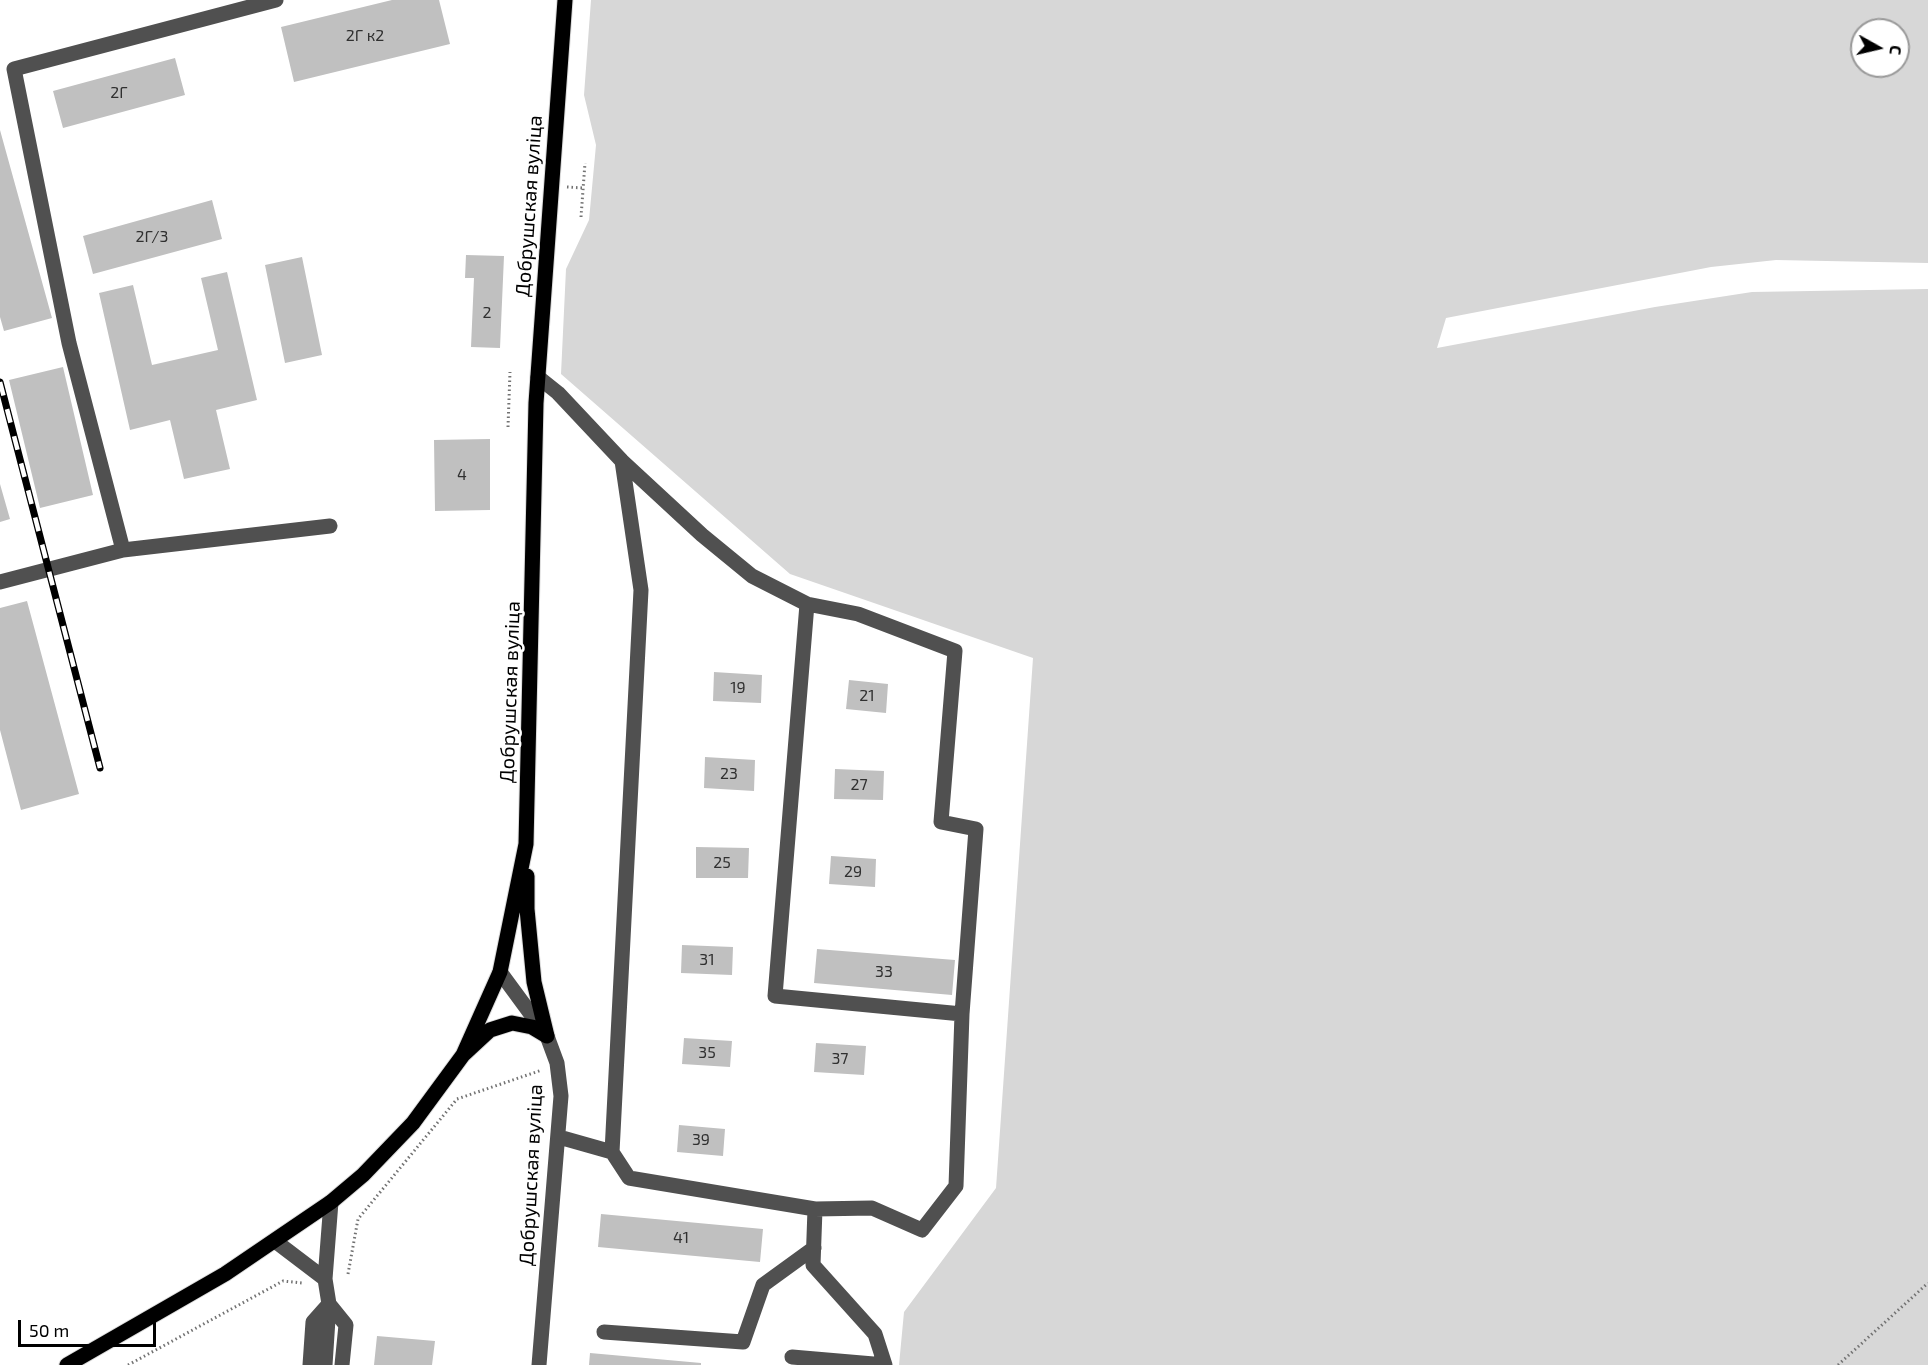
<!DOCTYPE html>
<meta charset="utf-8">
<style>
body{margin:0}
#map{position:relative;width:1928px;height:1365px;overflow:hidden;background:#fff;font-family:"Exo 2",sans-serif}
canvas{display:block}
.north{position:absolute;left:1850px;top:18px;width:60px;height:60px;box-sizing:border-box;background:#fff;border:2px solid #999;border-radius:50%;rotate:98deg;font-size:16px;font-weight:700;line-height:24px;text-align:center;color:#000}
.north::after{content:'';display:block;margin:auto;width:21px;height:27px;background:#000;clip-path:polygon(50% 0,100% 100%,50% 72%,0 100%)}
.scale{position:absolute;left:18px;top:1320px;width:138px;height:27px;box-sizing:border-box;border:3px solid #000;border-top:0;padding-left:8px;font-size:18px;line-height:21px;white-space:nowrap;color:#000;-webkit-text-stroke:4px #fff;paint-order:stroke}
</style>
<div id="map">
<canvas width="1928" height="1365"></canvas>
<div class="north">С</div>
<div class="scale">50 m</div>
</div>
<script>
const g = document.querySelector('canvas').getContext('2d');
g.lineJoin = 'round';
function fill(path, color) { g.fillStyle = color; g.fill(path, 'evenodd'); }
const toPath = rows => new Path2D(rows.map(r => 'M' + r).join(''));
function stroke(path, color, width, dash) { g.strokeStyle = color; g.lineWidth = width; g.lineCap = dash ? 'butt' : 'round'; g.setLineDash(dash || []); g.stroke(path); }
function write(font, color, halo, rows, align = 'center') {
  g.font = font + ' "Exo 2",sans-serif'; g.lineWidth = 5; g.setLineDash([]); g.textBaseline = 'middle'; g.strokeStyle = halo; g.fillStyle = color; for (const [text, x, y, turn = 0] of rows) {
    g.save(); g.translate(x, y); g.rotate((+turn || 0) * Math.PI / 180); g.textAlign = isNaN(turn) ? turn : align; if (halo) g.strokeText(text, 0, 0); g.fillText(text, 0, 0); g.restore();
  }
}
fill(toPath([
 [591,0,1928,0,1928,263,1776,260,1711,267,1446,318,1437,348,1655,307,1752,292,1928,289,1928,1365,899,1365,904,1312,996,1188,1033,658,790,574,561,374,566,269,589,220,596,145,584,95],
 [1862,30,1898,30,1898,66,1862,66]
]), '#d7d7d7');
fill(toPath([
 [392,0,439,0,450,44,294,82,281,27],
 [175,58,185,95,63,128,53,91],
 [0,130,52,318,4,331,0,317],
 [212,200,222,239,93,274,83,236],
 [466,255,504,256,500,348,471,347,474,278,465,278],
 [302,257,322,355,285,363,265,265],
 [227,272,257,400,216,410,230,469,184,479,170,420,130,430,99,293,133,285,152,365,218,350,201,278],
 [63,367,93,495,40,508,9,380],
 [490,439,490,510,435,511,434,440],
 [0,484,10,519,0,522],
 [27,601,79,794,21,810,0,730,0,608],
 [714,672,762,675,761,703,713,701],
 [849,680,888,684,886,713,846,709],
 [705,757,755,760,754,791,704,788],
 [835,769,884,771,883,800,834,799],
 [696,847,749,848,748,878,696,878],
 [831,856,876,859,875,887,829,884],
 [682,945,733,947,732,975,681,973],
 [817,949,955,960,952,995,814,983],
 [684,1038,732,1041,730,1067,682,1064],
 [816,1043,866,1046,864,1075,814,1072],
 [679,1125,725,1129,723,1156,677,1152],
 [601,1214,763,1229,760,1262,598,1247],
 [377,1336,435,1341,432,1365,374,1365],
 [590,1353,701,1363,701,1365,589,1365]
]), '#c0c0c0');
const major = toPath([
 [527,876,527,909,534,982,547,1036],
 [463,1055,500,972,526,844,536,403,565,0],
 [67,1365,225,1274,331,1202,363,1175,413,1123,463,1055,490,1030,512,1023,532,1027,547,1036]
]);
stroke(major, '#dbdbdb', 17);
stroke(toPath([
 [567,187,583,188],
 [581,217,585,163],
 [508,427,510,372],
 [348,1274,358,1219,457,1099,542,1070],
 [128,1365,283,1281,302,1283],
 [1838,1365,1928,1283]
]), '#727272', 3, [1.5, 3]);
stroke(toPath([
 [538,377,558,393,622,461,702,535,752,576,807,604,858,614,955,651,941,822,976,829,962,1014,956,1186,922,1230,872,1208,815,1209,629,1178,612,1152,559,1137],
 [123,550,69,343,14,69,276,0],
 [0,582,123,550,330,526],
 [807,604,775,996,962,1014],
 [500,972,547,1036,557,1063,561,1096,539,1365],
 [612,1152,641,590,622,461],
 [275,1241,325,1279],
 [604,1332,743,1342,763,1285,814,1248],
 [792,1357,885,1365,875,1334,813,1265,815,1209],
 [310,1365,313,1322,329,1304,346,1325,342,1365],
 [325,1365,329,1304,325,1279,331,1202]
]), '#505050', 15);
stroke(major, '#000', 15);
const rail = toPath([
 [0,382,100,768]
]);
stroke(rail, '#000', 7);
stroke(rail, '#fff', 4.5, [14]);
write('16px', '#303030', null, [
 ["2Г к2",365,36],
 ["2Г",119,93],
 ["2Г/3",152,237],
 ["2",487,313],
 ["4",462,475],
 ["19",738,688],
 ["21",867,696],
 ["23",729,774],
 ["27",859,785],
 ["25",722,863],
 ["29",853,872],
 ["31",707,960],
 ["33",884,972],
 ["35",707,1053],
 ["37",840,1059],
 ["39",701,1140],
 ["41",681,1238]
]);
write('20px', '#000', '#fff', [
 ["Добрушская вуліца",529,206,-86],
 ["Добрушская вуліца",510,692,-88],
 ["Добрушская вуліца",531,1175,-87]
]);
</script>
